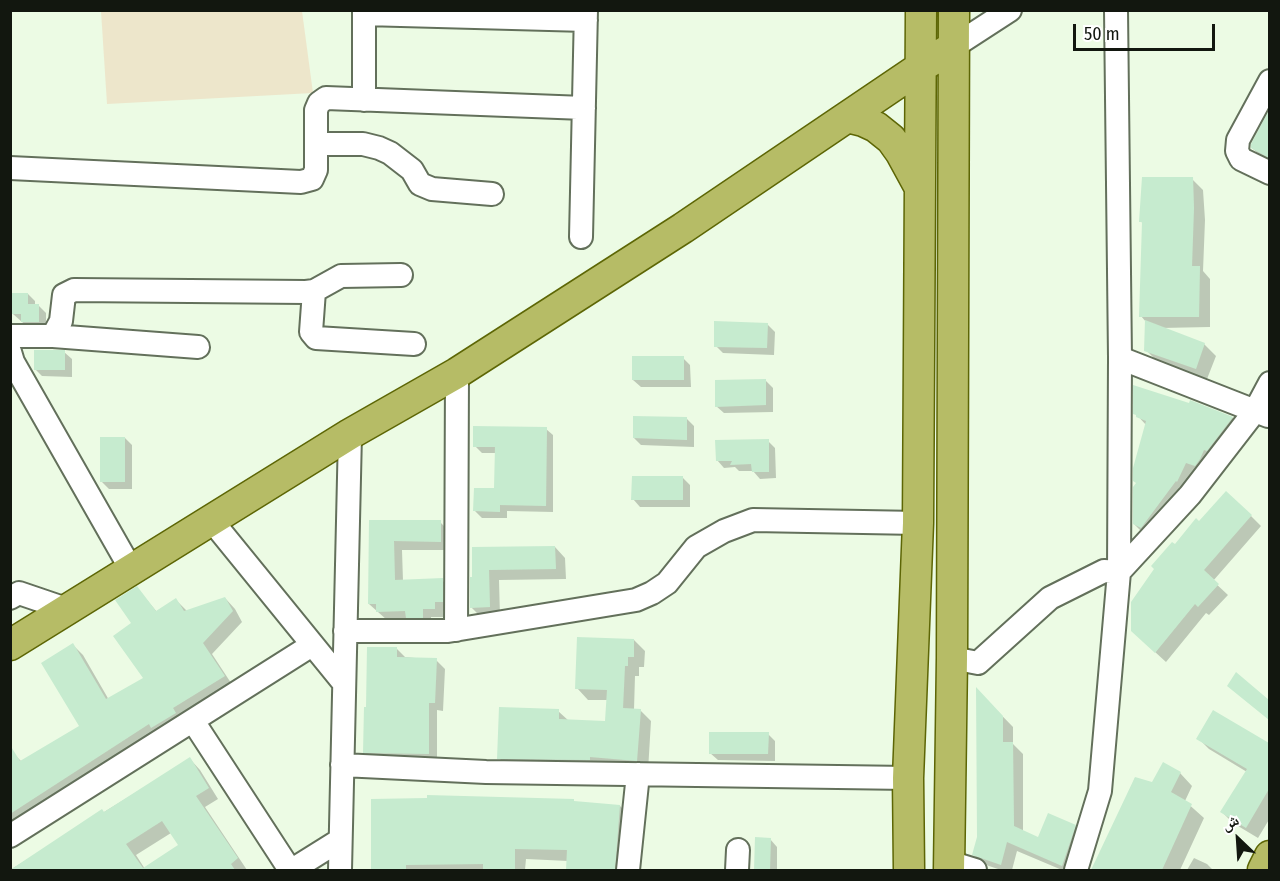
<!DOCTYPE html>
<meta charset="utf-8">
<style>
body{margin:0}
#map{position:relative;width:1280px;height:881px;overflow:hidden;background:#ecfbe4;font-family:"Fira Sans Condensed","Noto Naskh Arabic",sans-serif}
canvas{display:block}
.frame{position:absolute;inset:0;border:12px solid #12170f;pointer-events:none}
.north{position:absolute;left:1208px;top:809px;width:60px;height:60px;-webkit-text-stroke:4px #fff;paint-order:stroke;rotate:335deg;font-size:16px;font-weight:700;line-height:24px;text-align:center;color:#12170f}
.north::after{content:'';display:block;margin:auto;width:21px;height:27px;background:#12170f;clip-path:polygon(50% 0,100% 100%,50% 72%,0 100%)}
.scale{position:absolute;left:1073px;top:24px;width:142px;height:27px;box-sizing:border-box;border:3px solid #12170f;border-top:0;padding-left:8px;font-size:18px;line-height:21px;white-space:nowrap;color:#12170f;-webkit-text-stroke:4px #fff;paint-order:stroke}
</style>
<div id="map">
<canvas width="1280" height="881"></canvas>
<div class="frame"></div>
<div class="north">ش</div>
<div class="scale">50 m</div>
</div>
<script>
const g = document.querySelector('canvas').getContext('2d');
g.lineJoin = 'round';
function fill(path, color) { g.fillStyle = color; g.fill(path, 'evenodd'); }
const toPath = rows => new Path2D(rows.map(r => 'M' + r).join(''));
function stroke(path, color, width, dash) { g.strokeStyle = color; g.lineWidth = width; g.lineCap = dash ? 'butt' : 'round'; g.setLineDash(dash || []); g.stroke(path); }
fill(toPath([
 [101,11,302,11,313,93,107,104]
]), '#ede6cb');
fill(toPath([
 [1270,114,1270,160,1260,155,1252,148],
 [1192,179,1203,190,1205,220,1203,271,1210,279,1210,327,1161,328,1204,344,1216,356,1207,379,1157,361,1146,350,1146,322,1141,316,1144,224,1140,221],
 [28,294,35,301,35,305,38,305,46,313,46,329,30,329,13,314],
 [767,324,775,332,774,355,723,353,716,346],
 [64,352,72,359,72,377,42,376,35,369],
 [683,358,690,365,691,387,641,387,633,380],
 [765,380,773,388,773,412,724,413,716,406],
 [1191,402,1233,418,1242,428,1144,534,1134,524,1138,484,1147,426,1135,413,1190,405],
 [687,419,694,426,694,447,641,445,634,438],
 [546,429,553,435,553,512,507,511,507,518,482,518,475,511,495,490,496,453,482,453,475,446],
 [125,438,132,445,132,489,109,489,102,482],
 [768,441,775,448,776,478,760,479,753,471,739,471,735,467,724,468,717,460],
 [683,478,690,485,690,507,640,507,633,499],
 [1251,516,1261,526,1213,581,1228,595,1209,615,1206,613,1166,662,1143,641,1175,546,1200,523],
 [371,521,440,522,449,531,449,550,402,550,403,581,442,580,451,589,451,611,443,611,443,617,431,617,431,626,416,626,409,619,387,620,369,604],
 [555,547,565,558,566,579,499,580,500,617,482,618,471,607,474,579,473,549],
 [137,588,157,612,176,600,187,611,225,598,235,609,242,622,212,654,233,686,10,828,10,757,15,755,22,762,81,726,73,645,83,655,109,700,145,678,133,623],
 [634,640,645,651,644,667,639,667,639,676,635,676,634,710,640,710,651,721,648,771,510,769,499,758,558,711,569,721,606,723,608,700,588,700,577,688],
 [397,649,405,657,436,660,445,669,443,711,437,710,437,762,373,760,364,752],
 [978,691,1013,727,1013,744,1023,754,1023,832,1039,838,1075,826,1085,836,1074,870,1062,870,1017,851,1012,870,1001,870,983,864,973,854,978,837],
 [1214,712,1270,745,1270,818,1258,838,1233,823,1222,812,1247,772,1209,749,1198,738],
 [768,734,775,741,775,761,718,760,710,753],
 [190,759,200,770,218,799,205,807,247,870,10,870],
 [171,833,180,845,145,869,136,855],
 [1180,773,1192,786,1185,801,1204,818,1180,870,1093,870,1135,778,1153,784],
 [372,800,576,803,620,806,631,817,626,870,567,870,568,861,526,859,525,870,372,870],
 [756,839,770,839,777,847,777,870,755,870],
 [1194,858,1207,864,1213,870,1187,870]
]), '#0003');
fill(toPath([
 [1269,110,1269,158,1251,148,1251,144],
 [1142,177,1193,177,1194,208,1192,266,1200,266,1199,317,1139,317,1142,222,1139,222],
 [10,293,28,293,28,304,39,304,39,322,21,322,21,314,10,314],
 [1145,320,1205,343,1196,369,1144,351],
 [714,321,768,323,767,348,714,347],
 [34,350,65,350,65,370,34,370],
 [632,356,684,356,684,380,632,380],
 [766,379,766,405,715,407,715,380],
 [1133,385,1189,403,1190,400,1233,417,1207,451,1204,450,1200,459,1195,466,1186,463,1177,482,1176,481,1141,528,1133,524,1133,487,1136,483,1133,481,1133,468,1146,421,1136,417,1136,415,1133,414],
 [633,416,687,417,687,440,633,438],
 [473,426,547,427,546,506,500,505,500,512,473,511,474,488,494,488,495,447,473,447],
 [100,437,125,437,125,482,100,482],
 [769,439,769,472,752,472,751,464,730,465,732,461,716,461,715,440],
 [632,476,683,476,683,500,631,500],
 [1226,491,1252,515,1204,570,1219,584,1198,607,1195,604,1155,653,1131,631,1131,602,1154,569,1151,566,1172,542,1175,544,1196,518,1199,521],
 [369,520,441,520,441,542,394,541,395,580,443,578,443,602,435,602,435,609,423,609,423,618,406,618,405,611,376,612,376,604,368,604],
 [555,546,556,569,489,570,490,607,470,608,470,577,472,577,472,547],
 [137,586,156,611,176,598,184,611,225,597,233,611,203,643,225,676,173,708,176,713,151,728,149,724,10,814,10,745,20,761,79,726,41,663,73,643,106,699,143,678,113,636,131,623,115,600],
 [577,637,634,639,634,657,628,657,628,666,625,666,623,708,641,709,637,761,590,757,590,760,497,759,499,707,559,709,559,719,605,721,607,690,575,689],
 [367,647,397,647,397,657,437,658,435,703,429,703,429,754,363,753,364,707,366,707],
 [1236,672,1269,700,1269,720,1227,686],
 [976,687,1003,716,1003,742,1013,742,1014,826,1038,837,1048,813,1076,825,1062,866,1007,842,1001,865,972,855,977,837],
 [1213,710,1269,743,1269,789,1246,828,1220,812,1247,769,1196,739],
 [709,732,769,732,768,754,709,754],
 [190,757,209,788,196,796,238,858,231,864,235,870,10,870,102,809,104,812],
 [162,821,178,845,143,868,126,844],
 [1163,762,1181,772,1171,792,1192,804,1162,870,1091,870,1135,777,1152,782],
 [427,795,574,799,574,801,620,805,615,870,566,870,567,850,515,849,515,870,483,870,483,864,406,865,406,870,371,870,371,799,427,798],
 [755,837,771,838,770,870,754,870]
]), '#c6ebcf');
const minor = toPath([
 [364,10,364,100],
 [364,14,586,20],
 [953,47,1010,10],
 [1270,81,1238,140,1237,151,1241,159,1270,173],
 [316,144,363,144,379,148,390,153,412,170,420,184,432,189,492,194],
 [10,168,301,182,312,179,316,170,316,110,319,103,326,98,584,108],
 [581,237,586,10],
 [314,291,311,332,316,338,414,344],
 [10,336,53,336,198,347],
 [53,336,61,321,64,295,74,290,306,292,314,291,341,276,401,275],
 [10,352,13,362,132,571],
 [1120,358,1268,416],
 [212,521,343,682],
 [1119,572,1190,495,1255,411,1270,383],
 [10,598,19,593,69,610],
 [456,630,457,373],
 [345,631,448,631,636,600,652,593,667,583,696,547,724,531,753,520,918,523],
 [952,658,978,663,1050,598,1104,571,1119,572],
 [193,721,290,870],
 [342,765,486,772,908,778],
 [10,836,312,645],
 [949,862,975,870],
 [292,870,340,840],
 [340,870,350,434],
 [628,870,638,774],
 [737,870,738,850],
 [1076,870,1100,791,1119,572,1120,358,1116,10]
]);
const major = toPath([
 [847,117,863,121,876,127,891,139,901,153,919,186],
 [10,645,350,434,457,373,683,228,921,67,953,47],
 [909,870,908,778,918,523,921,10],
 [949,870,952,658,954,10],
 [1263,870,1270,856]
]);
stroke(minor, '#63705b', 26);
stroke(major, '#5d6605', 33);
stroke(minor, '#fff', 22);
stroke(major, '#b6bc66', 30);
</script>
